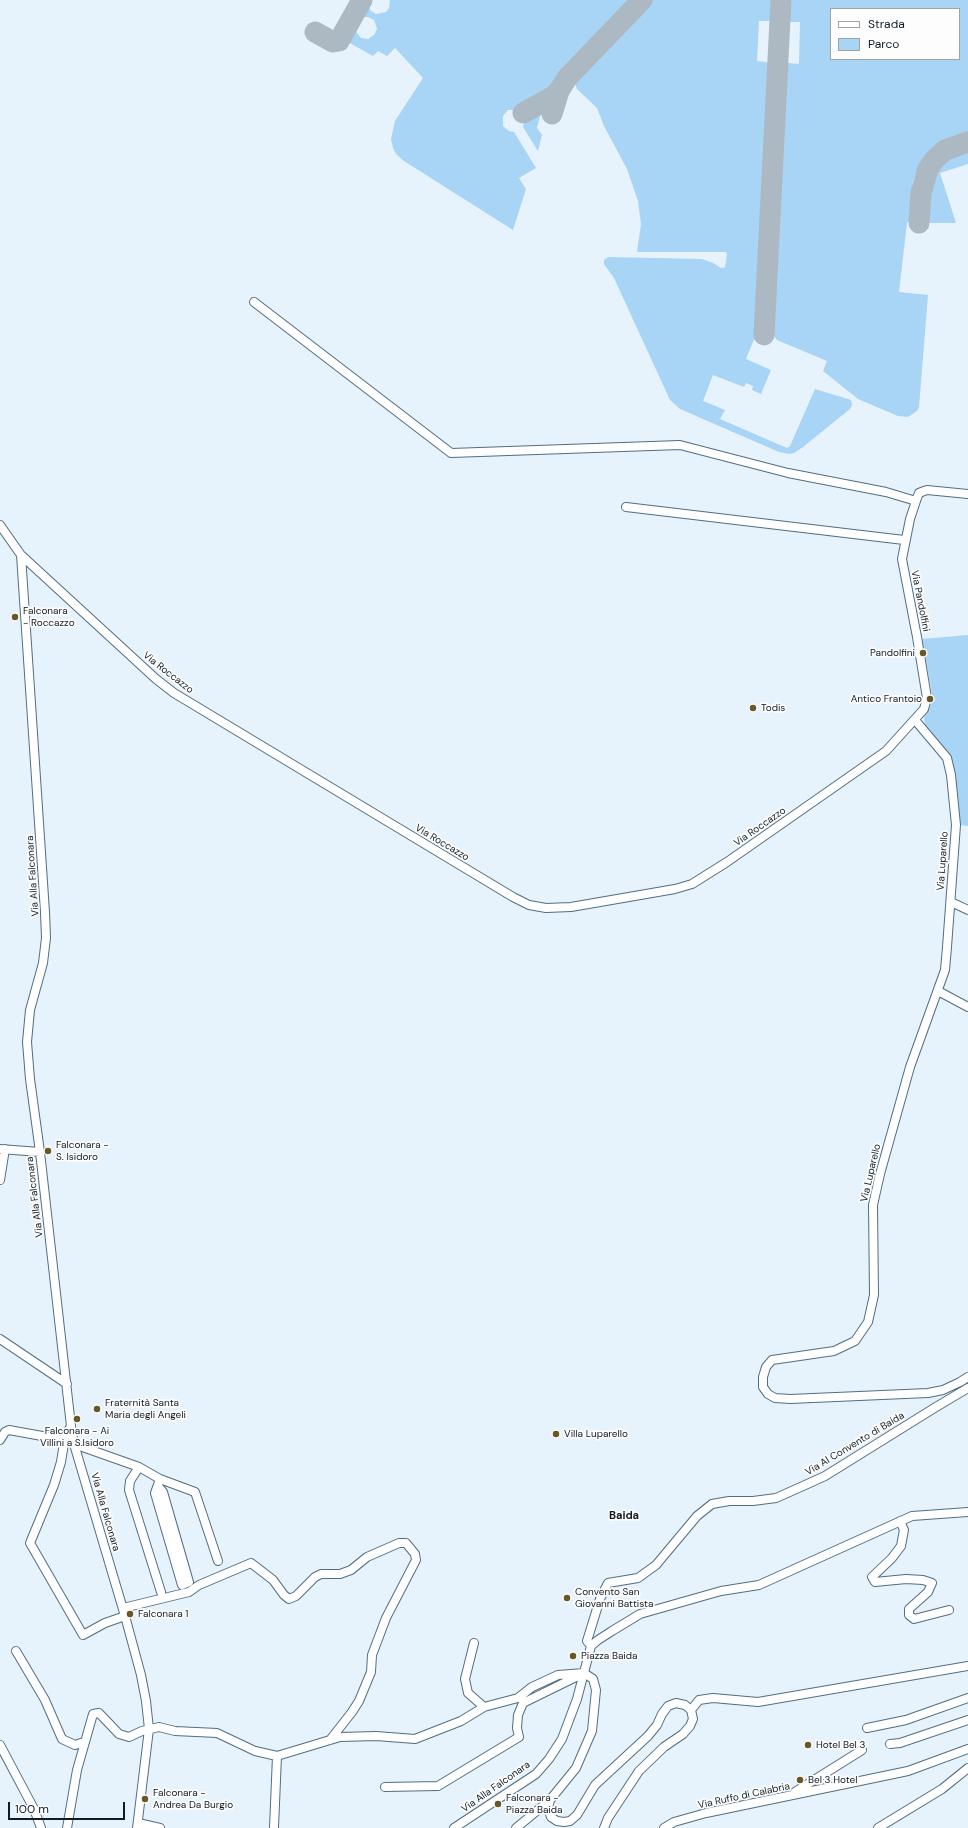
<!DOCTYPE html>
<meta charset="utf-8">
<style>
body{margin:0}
#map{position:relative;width:968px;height:1828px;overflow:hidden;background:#e6f2fc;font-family:"DM Sans",sans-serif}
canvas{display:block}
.legend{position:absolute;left:830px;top:8px;width:130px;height:52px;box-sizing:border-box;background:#fdfdfd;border:1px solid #9ea3a6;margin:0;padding:5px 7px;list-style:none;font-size:12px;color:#101b24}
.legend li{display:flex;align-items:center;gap:8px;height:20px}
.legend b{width:20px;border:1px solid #9ea3a6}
.scale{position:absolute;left:8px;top:1802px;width:117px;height:18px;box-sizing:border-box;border:2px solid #101b24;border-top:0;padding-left:5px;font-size:12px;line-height:14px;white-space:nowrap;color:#101b24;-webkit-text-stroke:3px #fdfdfd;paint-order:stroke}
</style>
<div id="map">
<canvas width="968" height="1828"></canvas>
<ul class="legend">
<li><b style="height:5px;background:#fff"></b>Strada</li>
<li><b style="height:11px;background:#a8d4f6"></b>Parco</li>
</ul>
<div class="scale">100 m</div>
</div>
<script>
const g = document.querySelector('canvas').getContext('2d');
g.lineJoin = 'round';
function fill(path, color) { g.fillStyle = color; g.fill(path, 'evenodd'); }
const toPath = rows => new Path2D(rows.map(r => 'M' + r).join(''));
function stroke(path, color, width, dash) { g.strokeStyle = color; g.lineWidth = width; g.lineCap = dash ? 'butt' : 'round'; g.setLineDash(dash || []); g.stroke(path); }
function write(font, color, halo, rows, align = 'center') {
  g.font = font + ' "DM Sans",sans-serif'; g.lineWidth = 3.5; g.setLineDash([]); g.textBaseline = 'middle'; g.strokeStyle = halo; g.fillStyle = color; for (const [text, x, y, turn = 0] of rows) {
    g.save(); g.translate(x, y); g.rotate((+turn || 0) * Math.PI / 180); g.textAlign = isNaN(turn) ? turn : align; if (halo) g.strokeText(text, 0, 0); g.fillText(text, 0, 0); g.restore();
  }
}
fill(toPath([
 [390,0,631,0,570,65,548,92,518,110,508,110,503,116,503,126,509,131,514,132,536,168,519,178,526,189,513,230,404,161,396,154,393,148,391,139,395,121,423,78,395,48,387,56,378,51,373,56,348,42,354,29,361,38,368,39,374,35,377,29,374,20,368,17,361,17,367,5,371,11,376,14,386,12,389,8],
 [648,0,775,0,774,21,759,21,757,61,766,62,771,66,760,325,746,359,771,370,761,394,752,390,753,386,746,383,744,387,713,375,703,401,725,410,720,419,787,448,790,446,815,389,851,400,852,405,850,409,803,447,794,453,789,454,779,452,680,409,670,400,614,278,604,264,604,260,608,257,702,259,713,263,721,268,725,267,727,255,726,252,637,252,641,224,638,201,627,169,604,126,597,108,577,89,574,81],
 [787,0,968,0,968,133,956,136,944,141,933,150,921,162,913,181,910,207,911,219,907,223,899,292,928,295,919,407,917,411,908,417,898,416,858,399,823,371,827,361,777,340,772,334,783,68,788,63,799,64,800,22,785,22],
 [831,9,959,9,959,59,831,59],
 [540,110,541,112,537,128,542,135,538,151,523,127,525,120],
 [968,149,968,164,940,173,956,223,928,223,924,217,926,191,930,173,941,160],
 [968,635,968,826,959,825,948,753,925,726,924,717,931,704,932,694,922,639]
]), '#a8d4f6');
stroke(toPath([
 [315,32,333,42,339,41,362,0],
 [523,113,554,96,559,91],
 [552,114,559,91,567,78,642,0],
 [919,223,921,193,928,169,935,159,945,150,968,142],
 [764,335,781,0]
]), '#acb8c2', 21);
const minor = toPath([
 [254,302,451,453,680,445,788,473,886,492,916,501],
 [626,507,904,540],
 [0,525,21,555,156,679,174,693,513,897,529,905,546,908,571,907,675,889,692,884,727,862,886,751,924,709,927,698,917,637,902,559,910,519,917,498,919,493,924,491,927,490,968,494],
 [21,555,45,912,46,938,43,963,30,1010,27,1042,30,1079,40,1152,71,1426,74,1444,125,1616,141,1675,146,1701,149,1729,137,1828],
 [915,720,947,758,951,775,956,825,947,947,945,970,910,1067,880,1174,873,1205,874,1295,868,1322,855,1341,834,1351,772,1360,766,1367,763,1377,763,1387,768,1394,775,1398,790,1399,928,1393,943,1390,960,1382,968,1377],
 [951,902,968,910],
 [938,991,968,1007],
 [0,1149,40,1152],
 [0,1180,5,1149],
 [0,1339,67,1384],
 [71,1426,65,1437,61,1462,54,1485,30,1543,83,1635,105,1623,125,1616],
 [0,1440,5,1432,9,1430,64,1440],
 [74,1444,139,1467,160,1479,195,1492,218,1561],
 [139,1467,130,1481,129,1490,161,1592],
 [158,1486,163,1492,189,1582,182,1585,155,1493,160,1479],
 [900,1521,904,1530,901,1546,892,1558,872,1577,875,1582,906,1579,923,1580,932,1583,928,1592,909,1609,909,1615,914,1619,949,1610],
 [123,1608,189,1592,199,1585,251,1563,273,1580,284,1595,289,1599,296,1596,315,1577,321,1574,340,1574,351,1570,367,1557,399,1543,406,1543,415,1554,416,1560,386,1618,372,1655,371,1672,359,1701,352,1712,330,1740],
 [474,1643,465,1679,468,1693,484,1707],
 [591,1646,587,1641,600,1599,608,1583,638,1578,656,1565,697,1516,712,1504,729,1501,753,1501,776,1498,803,1486,825,1476,936,1407,968,1388],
 [16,1651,45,1700,62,1739,75,1745,84,1742],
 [584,1673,593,1679,596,1690,592,1731,576,1768,550,1800,548,1808,551,1817,557,1821,564,1822,570,1821,577,1815,595,1785,648,1736,657,1725,662,1714,668,1706,676,1703,685,1705,691,1710,693,1719,690,1726,683,1734,664,1747,639,1771,608,1818,604,1828],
 [691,1710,699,1700,713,1698,758,1702,968,1666],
 [867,1728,906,1720,968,1698],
 [890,1744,900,1743,968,1720],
 [0,1745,34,1809,41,1828],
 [385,1787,438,1786,519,1737,517,1728,518,1715,523,1703,578,1676],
 [795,1792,862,1750],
 [138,1823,160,1828],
 [67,1828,77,1770,93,1714,99,1713,119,1734,129,1737,142,1731,159,1727,175,1731,217,1733,255,1751,277,1756,340,1737,376,1736,415,1739,461,1721,484,1707,518,1698,532,1687,558,1675,584,1673],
 [274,1828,277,1756],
 [454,1828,536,1774,549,1759,562,1739,577,1699,591,1646,598,1640,612,1631,640,1614,721,1591,759,1585,912,1516,968,1512],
 [516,1828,550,1800],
 [664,1828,674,1822,706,1813,908,1771,968,1749],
 [878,1828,942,1789,968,1768]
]);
stroke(minor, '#526d82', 10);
stroke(minor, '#fff', 8);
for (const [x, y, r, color] of [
 [15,617,4,"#685825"],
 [923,653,4,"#685825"],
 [930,699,4,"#685825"],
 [753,708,4,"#685825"],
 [48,1151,4,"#685825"],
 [97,1409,4,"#685825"],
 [77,1419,4,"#685825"],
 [556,1434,4,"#685825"],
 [567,1598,4,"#685825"],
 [130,1614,4,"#685825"],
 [573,1656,4,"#685825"],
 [808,1745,4,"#685825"],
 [800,1780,4,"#685825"],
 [145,1799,4,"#685825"],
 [498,1804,4,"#685825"]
]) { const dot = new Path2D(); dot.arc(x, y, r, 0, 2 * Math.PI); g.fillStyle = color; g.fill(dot); stroke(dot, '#fdfdfd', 1.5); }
write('10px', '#101b24', '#fdfdfd', [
 ["Via Pandolfini",920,601,79],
 ["Via Roccazzo",168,673,38],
 ["Via Roccazzo",760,827,-35],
 ["Via Roccazzo",442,843,31],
 ["Via Luparello",943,861,-86],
 ["Via Alla Falconara",33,876,-94],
 ["Via Luparello",871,1173,-77],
 ["Via Alla Falconara",35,1197,-97],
 ["Via Al Convento di Baida",855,1444,-31],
 ["Via Alla Falconara",105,1512,74],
 ["Via Alla Falconara",496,1787,-35],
 ["Via Ruffo di Calabria",744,1796,-12]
]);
write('10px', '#101b24', '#fdfdfd', [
 ["Falconara",23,611],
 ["- Roccazzo",23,623],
 ["Pandolfini",915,653,"right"],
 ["Antico Frantoio",922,699,"right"],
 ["Todis",761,708],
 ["Falconara -",56,1145],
 ["S. Isidoro",56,1157],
 ["Fraternità Santa",105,1403],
 ["Maria degli Angeli",105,1415],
 ["Falconara - Ai",77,1431,"center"],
 ["Villini a S.Isidoro",77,1443,"center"],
 ["Villa Luparello",564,1434],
 ["Convento San",575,1592],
 ["Giovanni Battista",575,1604],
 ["Falconara 1",138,1614],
 ["Piazza Baida",581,1656],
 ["Hotel Bel 3",816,1745],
 ["Bel 3 Hotel",808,1780],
 ["Falconara -",153,1793],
 ["Andrea Da Burgio",153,1805],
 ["Falconara -",506,1798],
 ["Piazza Baida",506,1810]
], 'left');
write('bold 11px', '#101b24', '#fdfdfd', [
 ["Baida",624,1516]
]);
</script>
